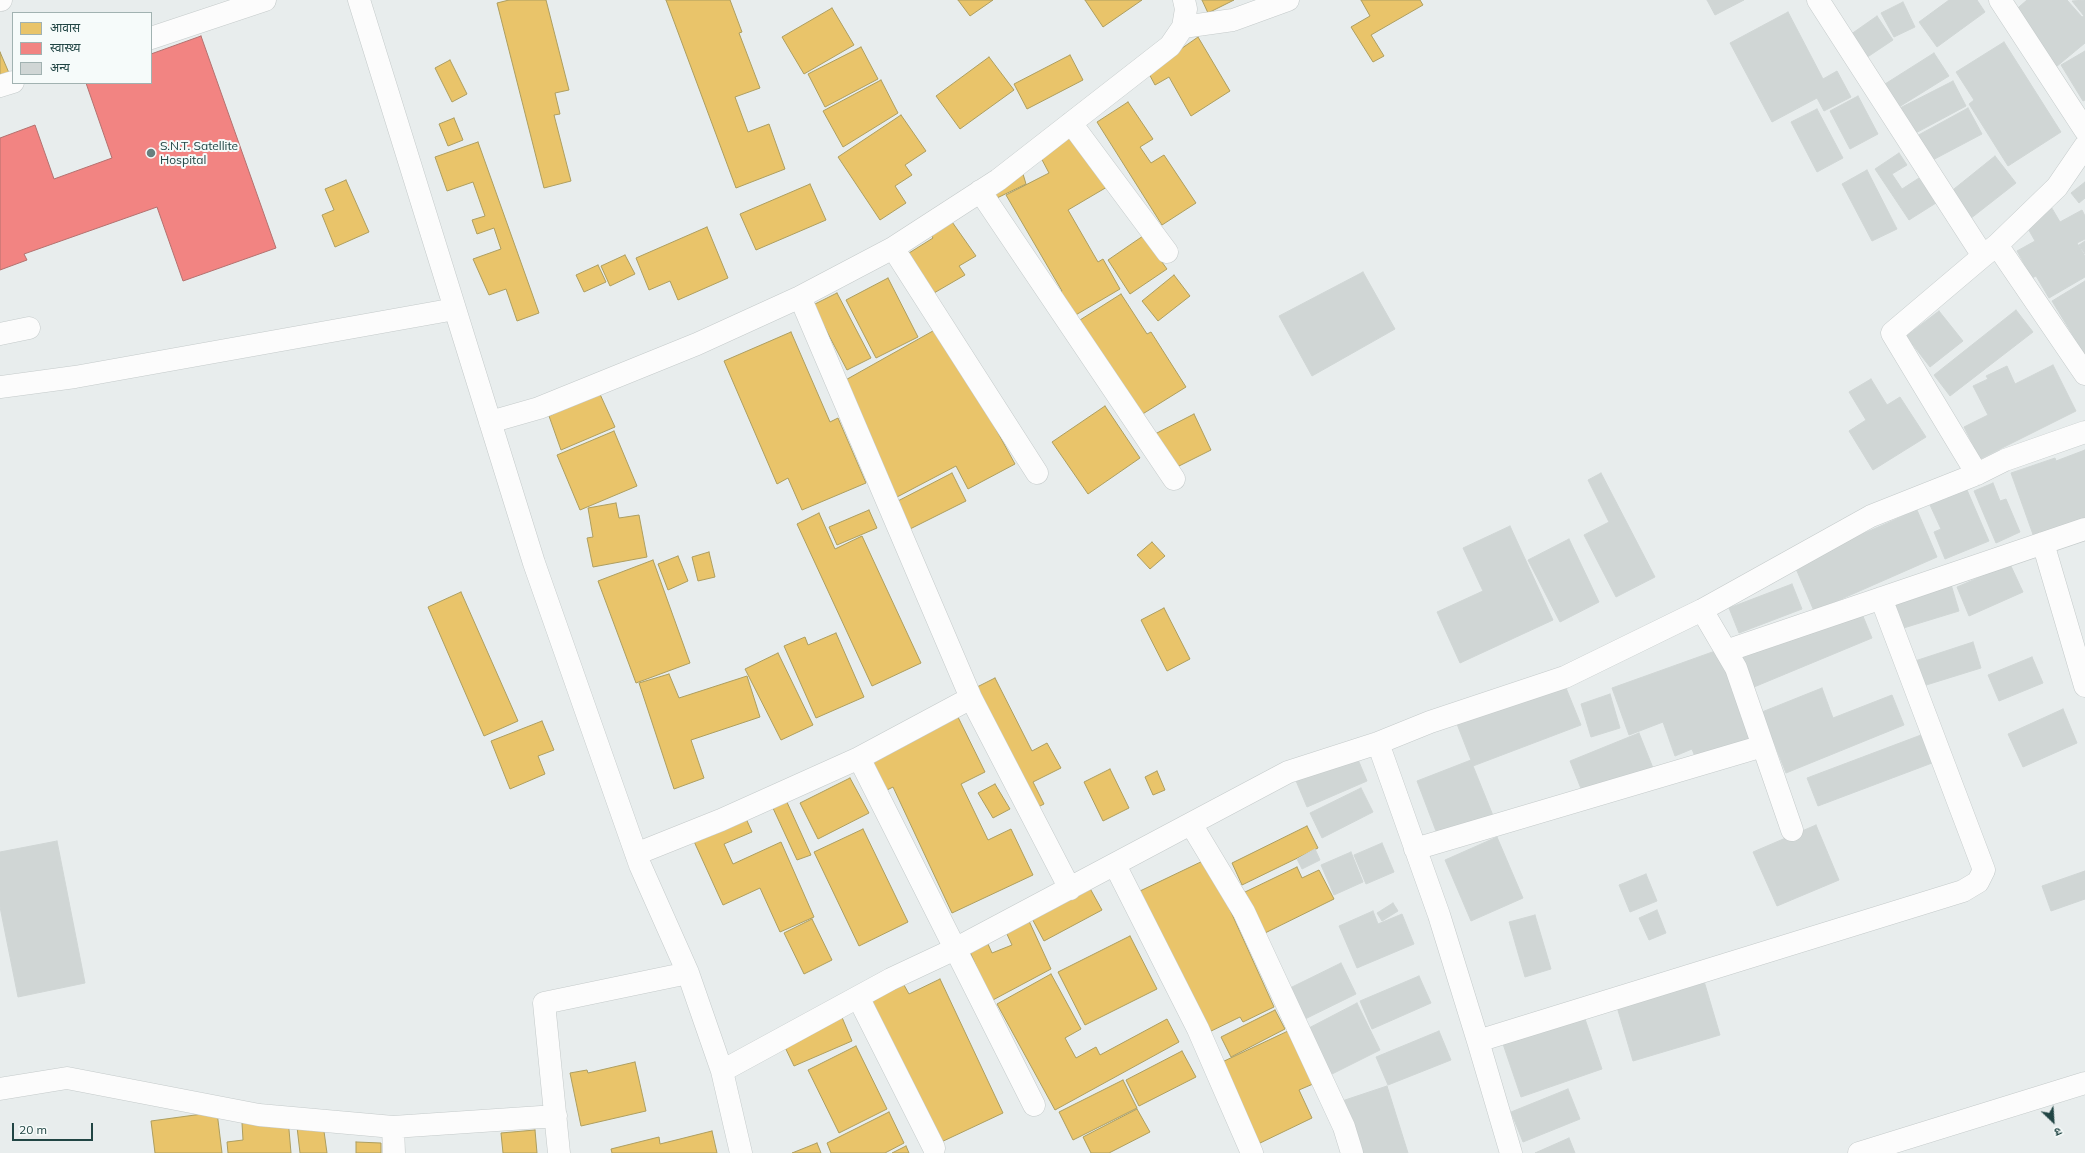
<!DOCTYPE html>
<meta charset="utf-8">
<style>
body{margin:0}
#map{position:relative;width:2085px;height:1153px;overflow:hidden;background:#e8eded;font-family:Mulish,"Noto Sans Devanagari",sans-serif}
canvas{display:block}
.legend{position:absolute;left:12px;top:12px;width:140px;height:72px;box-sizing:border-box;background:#f6fbfa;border:1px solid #a1b2b1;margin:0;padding:5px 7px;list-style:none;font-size:12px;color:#214544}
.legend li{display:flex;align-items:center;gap:8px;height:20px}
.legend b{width:20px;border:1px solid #a1b2b1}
.north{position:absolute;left:2033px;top:1101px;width:40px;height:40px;-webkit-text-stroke:3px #f6fbfa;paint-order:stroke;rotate:155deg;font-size:11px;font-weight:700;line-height:16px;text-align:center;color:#214544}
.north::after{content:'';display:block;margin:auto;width:14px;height:18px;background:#214544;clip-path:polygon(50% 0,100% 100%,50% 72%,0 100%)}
.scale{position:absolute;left:12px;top:1123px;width:81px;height:18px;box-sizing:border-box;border:2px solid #214544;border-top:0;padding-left:5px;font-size:12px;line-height:14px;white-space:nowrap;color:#214544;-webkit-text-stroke:3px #f6fbfa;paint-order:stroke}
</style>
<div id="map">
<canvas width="2085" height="1153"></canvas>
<ul class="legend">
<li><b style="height:11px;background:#e9c46a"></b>आवास</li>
<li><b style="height:11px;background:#f28482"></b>स्वास्थ्य</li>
<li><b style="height:11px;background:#d0d6d5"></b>अन्य</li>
</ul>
<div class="north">उ</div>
<div class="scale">20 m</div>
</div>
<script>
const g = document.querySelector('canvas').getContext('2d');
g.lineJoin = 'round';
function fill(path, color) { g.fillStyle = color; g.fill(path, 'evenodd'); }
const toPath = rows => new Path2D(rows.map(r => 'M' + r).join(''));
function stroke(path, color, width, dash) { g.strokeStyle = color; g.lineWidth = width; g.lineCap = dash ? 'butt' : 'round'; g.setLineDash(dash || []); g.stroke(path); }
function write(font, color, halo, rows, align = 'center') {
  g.font = font + ' Mulish,sans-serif'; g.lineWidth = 4; g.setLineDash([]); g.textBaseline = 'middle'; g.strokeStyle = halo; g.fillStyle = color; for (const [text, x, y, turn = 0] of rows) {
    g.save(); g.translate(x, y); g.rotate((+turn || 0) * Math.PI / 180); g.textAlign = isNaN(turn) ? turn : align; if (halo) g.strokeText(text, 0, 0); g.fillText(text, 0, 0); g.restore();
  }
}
const homes = toPath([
 [509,0,546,0,569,90,555,93,560,114,554,115,571,181,544,188,497,3,509,0],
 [666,0,730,0,742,32,739,33,760,88,735,97,748,132,769,124,785,169,736,188,666,0],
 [958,0,993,0,970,16,958,0],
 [1085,0,1142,0,1103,27,1085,0],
 [1202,0,1234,0,1208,13,1202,0],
 [1361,0,1420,0,1423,5,1371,35,1384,56,1373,62,1351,27,1370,16,1361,0],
 [832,8,854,45,804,74,782,37,832,8],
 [1198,37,1230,91,1191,116,1169,77,1155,85,1148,72,1198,37],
 [861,47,878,79,825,107,808,74,861,47],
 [0,52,9,73,0,77,0,52],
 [1070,55,1083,80,1027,109,1014,84,1070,55],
 [989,57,1014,90,960,129,936,96,989,57],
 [450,60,467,94,452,102,435,68,450,60],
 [881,80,898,113,843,147,823,111,881,80],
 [1128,102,1153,139,1140,147,1151,163,1164,155,1196,203,1162,225,1097,122,1128,102],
 [901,115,926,151,905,165,912,175,895,186,906,203,880,220,838,157,901,115],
 [454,118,463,140,448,146,439,124,454,118],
 [1074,134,1107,187,1068,210,1098,262,1103,259,1120,289,1074,316,1060,292,1062,291,1006,195,1049,173,1039,154,1074,134],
 [478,142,539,313,517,321,506,289,489,295,473,259,501,249,494,228,477,234,472,220,485,216,473,182,447,191,435,157,478,142],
 [1023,174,1026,184,997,198,990,191,1023,174],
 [346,180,369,232,335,247,322,215,334,210,325,189,346,180],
 [810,184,826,220,756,250,740,214,810,184],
 [950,219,976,256,959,266,965,275,934,293,909,253,933,238,929,232,950,219],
 [707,227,728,278,678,300,670,281,649,290,636,258,707,227],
 [1143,236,1167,269,1130,294,1108,260,1143,236],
 [625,255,635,274,610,286,601,266,625,255],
 [598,265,606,282,584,292,576,275,598,265],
 [1174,275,1190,296,1158,321,1142,301,1174,275],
 [888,278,918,337,876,358,846,300,888,278],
 [837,293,871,358,847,370,813,305,837,293],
 [1121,294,1147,334,1151,332,1186,387,1141,415,1080,320,1121,294],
 [940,327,1015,464,968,489,956,466,897,497,842,382,940,327],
 [791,332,830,422,838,418,866,483,802,510,788,478,777,484,724,361,791,332],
 [599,392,615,427,561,450,549,416,599,392],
 [1105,406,1140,458,1088,494,1052,442,1105,406],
 [1194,414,1211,450,1173,469,1155,434,1194,414],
 [614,431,637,486,580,510,557,455,614,431],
 [952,473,966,501,908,530,894,503,952,473],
 [616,503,619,518,639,515,647,557,593,567,587,538,593,537,588,508,616,503],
 [869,510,877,528,837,545,829,527,869,510],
 [819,513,835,549,862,536,921,663,872,686,797,524,819,513],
 [1152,542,1165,556,1150,569,1137,555,1152,542],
 [709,552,715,577,698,581,692,557,709,552],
 [678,556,688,581,668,590,658,564,678,556],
 [653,560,690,663,636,683,598,581,653,560],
 [461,592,518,721,484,736,428,607,461,592],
 [1164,608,1190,659,1167,671,1141,620,1164,608],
 [836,633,864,697,816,718,784,646,805,637,808,645,836,633],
 [778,653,813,725,781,740,745,669,778,653],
 [669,674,679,698,747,676,760,717,691,740,704,778,674,789,639,683,669,674],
 [995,678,1032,751,1047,743,1061,768,1033,782,1044,804,1032,810,971,690,995,678],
 [957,715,985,772,961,784,988,840,1011,829,1033,875,952,913,893,787,885,791,869,757,957,715],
 [542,721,554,750,538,756,545,774,510,789,491,741,542,721],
 [1110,769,1129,808,1103,821,1084,782,1110,769],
 [1157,771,1165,790,1153,795,1145,777,1157,771],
 [850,778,869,813,818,839,800,803,850,778],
 [995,784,1010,809,993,818,978,793,995,784],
 [786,800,811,855,797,860,772,806,786,800],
 [744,814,752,832,724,844,733,864,781,842,814,917,780,932,760,888,723,905,692,837,744,814],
 [1307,826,1318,848,1242,885,1232,863,1307,826],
 [863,829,908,922,859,946,814,852,863,829],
 [1207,859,1274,1007,1243,1022,1240,1017,1205,1034,1140,891,1207,859],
 [1297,867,1302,878,1319,870,1334,899,1265,933,1245,892,1297,867],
 [1087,883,1102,910,1044,941,1029,913,1087,883],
 [812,919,832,960,804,974,784,933,812,919],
 [1029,921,1051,969,991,1001,970,952,988,944,992,953,1012,945,1006,932,1029,921],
 [1130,936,1157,989,1085,1025,1058,972,1130,936],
 [1051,974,1081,1029,1065,1038,1076,1058,1096,1047,1100,1055,1167,1019,1179,1042,1055,1110,997,1004,1051,974],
 [940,979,1003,1113,937,1144,870,1001,904,985,909,994,940,979],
 [1275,1010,1285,1029,1231,1057,1221,1037,1275,1010],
 [841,1015,852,1041,794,1066,782,1041,841,1015],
 [1288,1031,1313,1084,1299,1090,1312,1118,1258,1144,1220,1063,1288,1031],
 [856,1046,887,1109,839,1133,808,1070,856,1046],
 [1182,1051,1196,1077,1139,1106,1126,1080,1182,1051],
 [635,1062,646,1111,581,1126,570,1073,587,1070,588,1073,635,1062],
 [1123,1080,1137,1108,1073,1140,1059,1112,1123,1080],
 [1137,1109,1150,1132,1109,1153,1091,1153,1083,1137,1137,1109],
 [217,1112,222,1153,155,1153,151,1121,217,1112],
 [889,1112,904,1143,885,1153,831,1153,827,1143,889,1112],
 [288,1118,291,1153,228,1153,227,1142,243,1140,242,1123,288,1118],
 [323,1124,327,1153,300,1153,297,1127,323,1124],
 [535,1130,537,1153,503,1153,501,1133,535,1130],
 [712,1131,717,1153,612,1153,611,1149,659,1137,660,1144,712,1131],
 [356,1142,381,1143,381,1153,356,1153,356,1142],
 [817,1143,821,1153,792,1153,817,1143],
 [906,1146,909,1153,892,1153,906,1146]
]);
fill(homes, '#e9c46a');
stroke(homes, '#ad9e5f', 1);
const health = toPath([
 [201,36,276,248,183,281,157,207,24,254,27,260,0,270,0,138,35,125,54,179,112,158,86,83,151,83,151,54,201,36]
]);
fill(health, '#f28482');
stroke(health, '#b3716f', 1);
const building = toPath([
 [1707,0,1744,0,1715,15,1707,0],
 [1949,0,1977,0,1985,12,1937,47,1919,22,1949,0],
 [2027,0,2067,0,2082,17,2084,16,2072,1,2085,0,2085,43,2056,67,2012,13,2027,0],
 [1903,2,1915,27,1894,37,1881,13,1903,2],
 [1788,12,1823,79,1837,71,1851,97,1824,111,1817,98,1772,122,1730,43,1788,12],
 [1877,16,1893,40,1863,60,1847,37,1877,16],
 [2004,42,2061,132,2008,166,1969,104,1974,100,1956,72,2004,42],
 [2085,51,2085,100,2083,101,2061,65,2085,51],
 [1934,53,1949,76,1899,107,1885,84,1934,53],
 [1953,81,1966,106,1912,135,1898,109,1953,81],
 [1858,96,1878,134,1850,149,1830,111,1858,96],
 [1968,108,1982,134,1927,163,1913,138,1968,108],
 [1817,109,1843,158,1817,172,1791,122,1817,109],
 [1899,153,1907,165,1892,174,1902,189,1919,178,1936,203,1909,220,1875,169,1899,153],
 [1995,156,2016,183,1970,219,1949,193,1995,156],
 [1867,170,1897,229,1872,241,1842,184,1867,170],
 [2085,182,2085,198,2079,203,2071,193,2085,182],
 [2050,205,2060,222,2082,210,2085,216,2085,239,2077,243,2085,256,2085,277,2049,298,2036,276,2032,278,2017,251,2035,241,2026,225,2050,205],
 [2085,241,2085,254,2079,245,2085,241],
 [1363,272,1395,329,1312,376,1279,316,1363,272],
 [2085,281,2085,355,2052,301,2085,281],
 [2016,310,2033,332,1950,396,1934,375,2016,310],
 [1939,311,1963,341,1930,367,1906,336,1939,311],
 [2053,365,2076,411,1980,459,1964,427,1988,415,1973,386,1988,379,1986,376,2007,366,2015,384,2053,365],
 [1871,379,1887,405,1900,397,1926,437,1873,470,1849,431,1866,420,1849,392,1871,379],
 [2085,450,2085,522,2035,540,2011,473,2055,458,2056,461,2085,450],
 [1601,473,1655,577,1616,597,1584,535,1609,522,1588,480,1601,473],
 [1993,483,2000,501,2006,499,2020,532,1996,543,1974,491,1993,483],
 [1967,490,1989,541,1945,559,1934,532,1941,529,1930,505,1967,490],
 [1917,510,1937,557,1814,611,1794,564,1917,510],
 [1510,526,1553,620,1460,663,1437,612,1483,591,1463,548,1510,526],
 [1569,539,1599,602,1560,622,1528,560,1569,539],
 [2010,564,2023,592,1969,616,1957,587,2010,564],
 [1950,581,1959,611,1897,630,1888,601,1950,581],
 [1792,584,1802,609,1739,633,1729,608,1792,584],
 [1860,609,1872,638,1754,687,1742,658,1860,609],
 [1973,642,1981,668,1923,686,1915,661,1973,642],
 [1718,650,1750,739,1696,759,1692,749,1675,756,1663,722,1629,735,1612,688,1718,650],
 [2032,657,2043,683,1999,701,1988,675,2032,657],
 [1564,683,1581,725,1473,766,1494,818,1439,839,1417,781,1471,760,1457,724,1564,683],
 [1822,688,1833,718,1892,695,1904,725,1786,773,1762,712,1822,688],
 [1610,694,1620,728,1591,737,1581,704,1610,694],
 [2063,709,2077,743,2023,767,2008,734,2063,709],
 [1639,733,1653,768,1584,796,1570,761,1639,733],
 [1921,735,1932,763,1818,806,1807,778,1921,735],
 [1354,750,1367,781,1307,807,1294,776,1354,750],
 [1361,788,1373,812,1322,838,1310,813,1361,788],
 [1816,825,1839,880,1777,906,1753,852,1816,825],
 [1497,837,1523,898,1471,921,1445,860,1497,837],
 [57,841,85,983,18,997,0,907,0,852,57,841],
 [1382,843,1394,872,1366,884,1354,855,1382,843],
 [1315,849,1320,860,1302,869,1297,859,1315,849],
 [1351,852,1363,882,1334,895,1321,865,1351,852],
 [2085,871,2085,899,2051,911,2042,886,2085,871],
 [1646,874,1657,901,1630,912,1619,885,1646,874],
 [1393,903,1398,911,1382,921,1377,913,1393,903],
 [1657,910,1666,933,1649,940,1639,918,1657,910],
 [1373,911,1378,924,1402,914,1414,944,1357,968,1339,926,1373,911],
 [1535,915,1551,969,1525,977,1509,922,1535,915],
 [1341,963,1356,994,1305,1019,1290,988,1341,963],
 [1419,976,1431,1003,1372,1029,1360,1001,1419,976],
 [1704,981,1720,1035,1633,1061,1617,1007,1704,981],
 [1357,1003,1380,1050,1328,1076,1305,1030,1357,1003],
 [1584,1016,1602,1069,1521,1097,1503,1044,1584,1016],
 [1439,1031,1451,1060,1388,1085,1376,1057,1439,1031],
 [1387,1086,1408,1153,1355,1153,1339,1102,1387,1086],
 [1568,1089,1580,1119,1523,1142,1511,1112,1568,1089],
 [1569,1138,1575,1153,1535,1153,1569,1138]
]);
fill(building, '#d0d6d5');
stroke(building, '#d0d6d5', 1);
const minor = toPath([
 [0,0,1,0],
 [359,0,534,563,640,865,688,973,722,1071,741,1153],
 [1818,0,1983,256,1997,245],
 [2000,0,2085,130],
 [1183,27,1233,20,1288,0],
 [151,38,265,0],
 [0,86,13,82],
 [1071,123,1167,252],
 [2085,146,2057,187,1997,245,2085,374],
 [980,191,1174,479],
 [893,248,1037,473],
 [800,297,971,698],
 [0,334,29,328],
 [0,387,75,377,455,309],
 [490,422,539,408,697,344,800,297,893,248,998,180,1170,46,1183,27,1186,9,1184,0],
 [1977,474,1892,333,1983,256],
 [2043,543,2085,686],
 [1702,610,1736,668,1792,830],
 [1726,651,2085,529],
 [1378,743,1439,915,1478,1041,1511,1153],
 [1191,824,1244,912,1344,1127,1352,1153],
 [1415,849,1763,746],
 [636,854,721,820,859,758],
 [1115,865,1198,1029,1252,1153],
 [858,997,934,1148],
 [1478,1041,1963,891,1978,882,1984,870,1881,598],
 [722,1071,891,979,955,949,1288,772,1378,743,1430,722,1565,677,1702,610,1871,516,1977,474,2005,460,2085,432],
 [0,1089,67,1078,259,1115,393,1127,394,1153],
 [1034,1105,859,758,971,698,1070,889],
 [393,1127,556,1116],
 [559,1153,544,1003,688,973],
 [1859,1153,2085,1083]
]);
stroke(minor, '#c4caca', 23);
stroke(minor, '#fcfcfc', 22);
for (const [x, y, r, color] of [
 [151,153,5,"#67807f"]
]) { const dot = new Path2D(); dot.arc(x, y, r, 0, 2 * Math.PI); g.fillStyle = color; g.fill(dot); stroke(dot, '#f6fbfa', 1.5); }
write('12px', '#214544', '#f6fbfa', [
 ["S.N.T. Satellite",160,146],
 ["Hospital",160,160]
], 'left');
</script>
